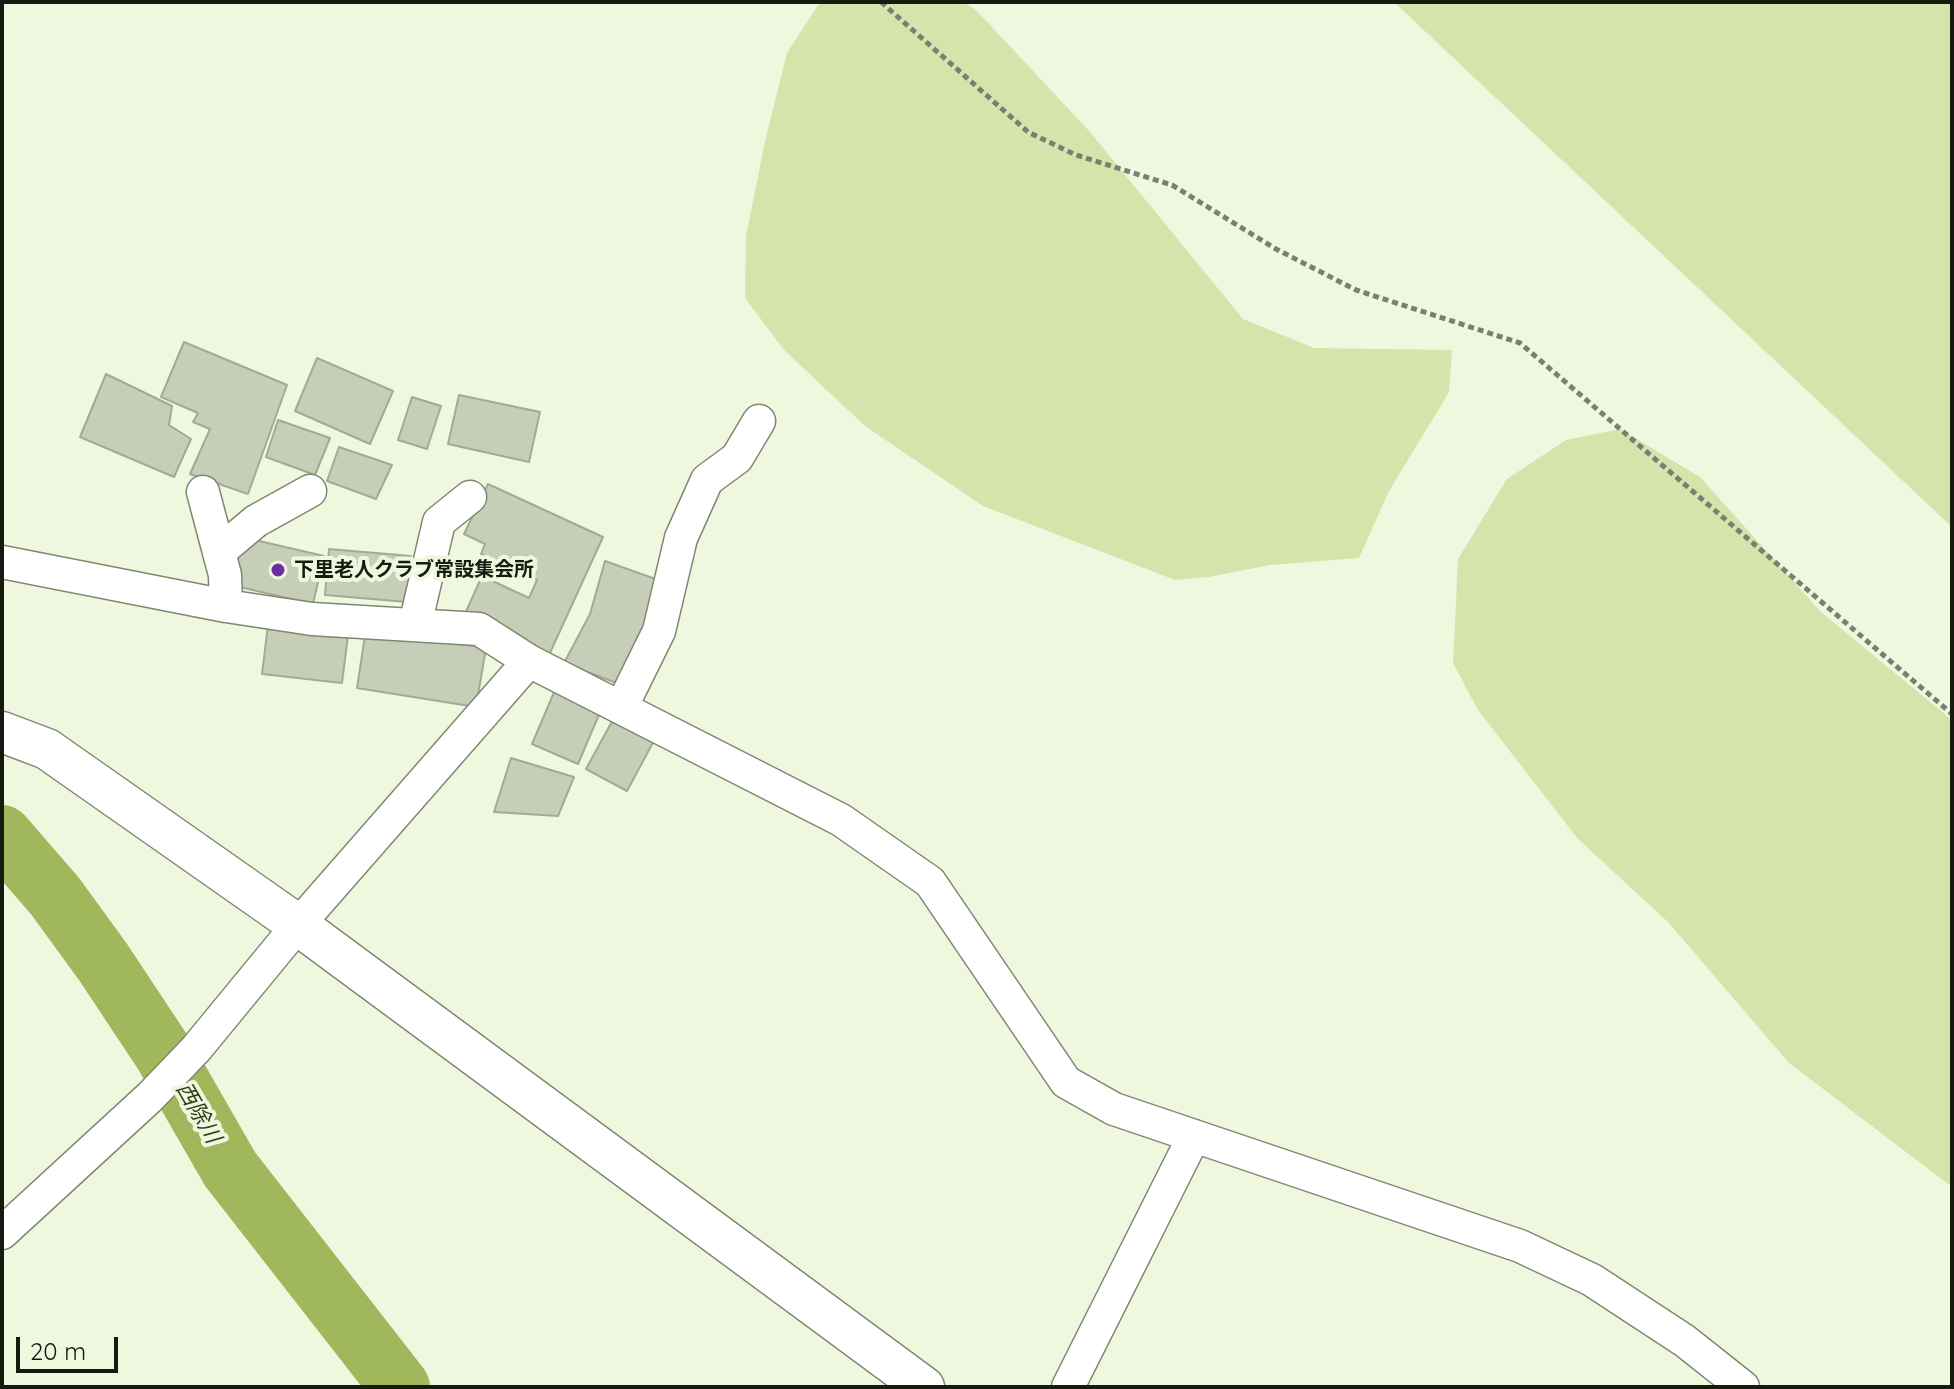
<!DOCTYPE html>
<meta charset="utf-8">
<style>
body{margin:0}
#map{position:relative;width:1954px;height:1389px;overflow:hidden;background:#f0f7df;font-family:Quicksand,sans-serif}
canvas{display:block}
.frame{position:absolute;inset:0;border:4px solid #171a11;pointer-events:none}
.scale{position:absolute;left:16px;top:1337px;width:102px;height:36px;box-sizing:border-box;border:4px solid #171a11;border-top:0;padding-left:10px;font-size:24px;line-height:28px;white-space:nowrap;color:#171a11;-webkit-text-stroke:6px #f0f7df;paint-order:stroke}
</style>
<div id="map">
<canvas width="1954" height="1389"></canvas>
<div class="frame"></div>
<div class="scale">20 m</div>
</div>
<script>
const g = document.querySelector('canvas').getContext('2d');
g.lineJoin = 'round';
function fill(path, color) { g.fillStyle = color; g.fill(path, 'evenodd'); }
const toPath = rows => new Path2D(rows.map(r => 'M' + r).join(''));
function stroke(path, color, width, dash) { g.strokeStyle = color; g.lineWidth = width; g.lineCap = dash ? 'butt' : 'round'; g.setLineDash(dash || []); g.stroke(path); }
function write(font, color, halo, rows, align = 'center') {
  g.font = font + ' Quicksand,"Noto Sans JP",sans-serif'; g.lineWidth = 8; g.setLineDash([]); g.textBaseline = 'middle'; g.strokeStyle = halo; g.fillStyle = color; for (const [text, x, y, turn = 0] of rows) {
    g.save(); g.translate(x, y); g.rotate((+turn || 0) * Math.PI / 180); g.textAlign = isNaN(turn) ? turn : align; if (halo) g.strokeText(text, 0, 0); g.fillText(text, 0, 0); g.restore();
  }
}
fill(toPath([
 [820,2,963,2,976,10,1090,132,1243,319,1314,348,1452,350,1449,392,1388,493,1359,558,1270,565,1209,577,1175,580,983,506,865,426,784,350,745,298,746,236,766,137,787,53],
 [1394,2,1952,2,1952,527],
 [1620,429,1700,477,1821,612,1952,720,1952,1187,1789,1063,1668,922,1578,839,1478,710,1453,663,1458,559,1507,479,1566,440]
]), '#d4e4ab');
stroke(toPath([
 [2,835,55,896,103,962,164,1054,230,1169,400,1387]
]), '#a1b75c', 60);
const building = toPath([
 [184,342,287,385,248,494,190,474,210,429,193,422,198,413,161,397,184,342],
 [317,358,393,391,370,444,295,411,317,358],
 [106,374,172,406,169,425,191,439,174,477,80,437,106,374],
 [459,395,540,412,529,462,448,444,459,395],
 [412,397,441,406,427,449,398,440,412,397],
 [278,420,330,438,315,475,266,457,278,420],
 [339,447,392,465,376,499,327,481,339,447],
 [488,484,603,537,549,655,464,616,482,576,529,598,537,580,481,554,485,544,464,534,488,484],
 [242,537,324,556,313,604,231,585,242,537],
 [329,549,411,556,407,602,325,595,329,549],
 [605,561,661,581,643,640,619,684,564,663,590,614,605,561],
 [268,625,348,635,342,683,262,674,268,625],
 [366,629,486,648,476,707,357,688,366,629],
 [555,690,601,710,578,764,532,744,555,690],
 [615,716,656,737,627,791,586,769,615,716],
 [511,758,574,777,558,816,494,812,511,758]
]);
fill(building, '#c7ceb7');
stroke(building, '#a3aa93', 2);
const minor = toPath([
 [203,492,225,575,226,606],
 [219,552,256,521,310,491],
 [2,562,226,606,312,619,479,629,529,661,841,820,930,882,1066,1082,1114,1109,1520,1246,1592,1280,1685,1341,1743,1387],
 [415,625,439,522,470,497],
 [621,708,659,631,681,538,707,480,737,458,759,421],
 [2,1233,150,1097,196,1049,298,925,529,661],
 [1068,1387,1194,1136]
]);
const tertiary = toPath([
 [2,732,47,749,298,925,924,1387]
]);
stroke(minor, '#808771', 35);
stroke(tertiary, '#808771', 43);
stroke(toPath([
 [881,2,1028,132,1076,155,1172,185,1276,249,1356,290,1520,343,1952,714]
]), '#7b7f70', 5, [6, 4]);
stroke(minor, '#fff', 32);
stroke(tertiary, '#fff', 40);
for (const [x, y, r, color] of [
 [278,570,8,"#6e2ea3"]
]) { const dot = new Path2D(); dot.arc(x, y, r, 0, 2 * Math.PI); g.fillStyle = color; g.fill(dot); stroke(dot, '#f0f7df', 3); }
write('bold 20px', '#171a11', '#f0f7df', [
 ["下里老人クラブ常設集会所",294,570]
], 'left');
write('italic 22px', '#343d17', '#f0f7df', [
 ["西除川",198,1113,60]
]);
</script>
